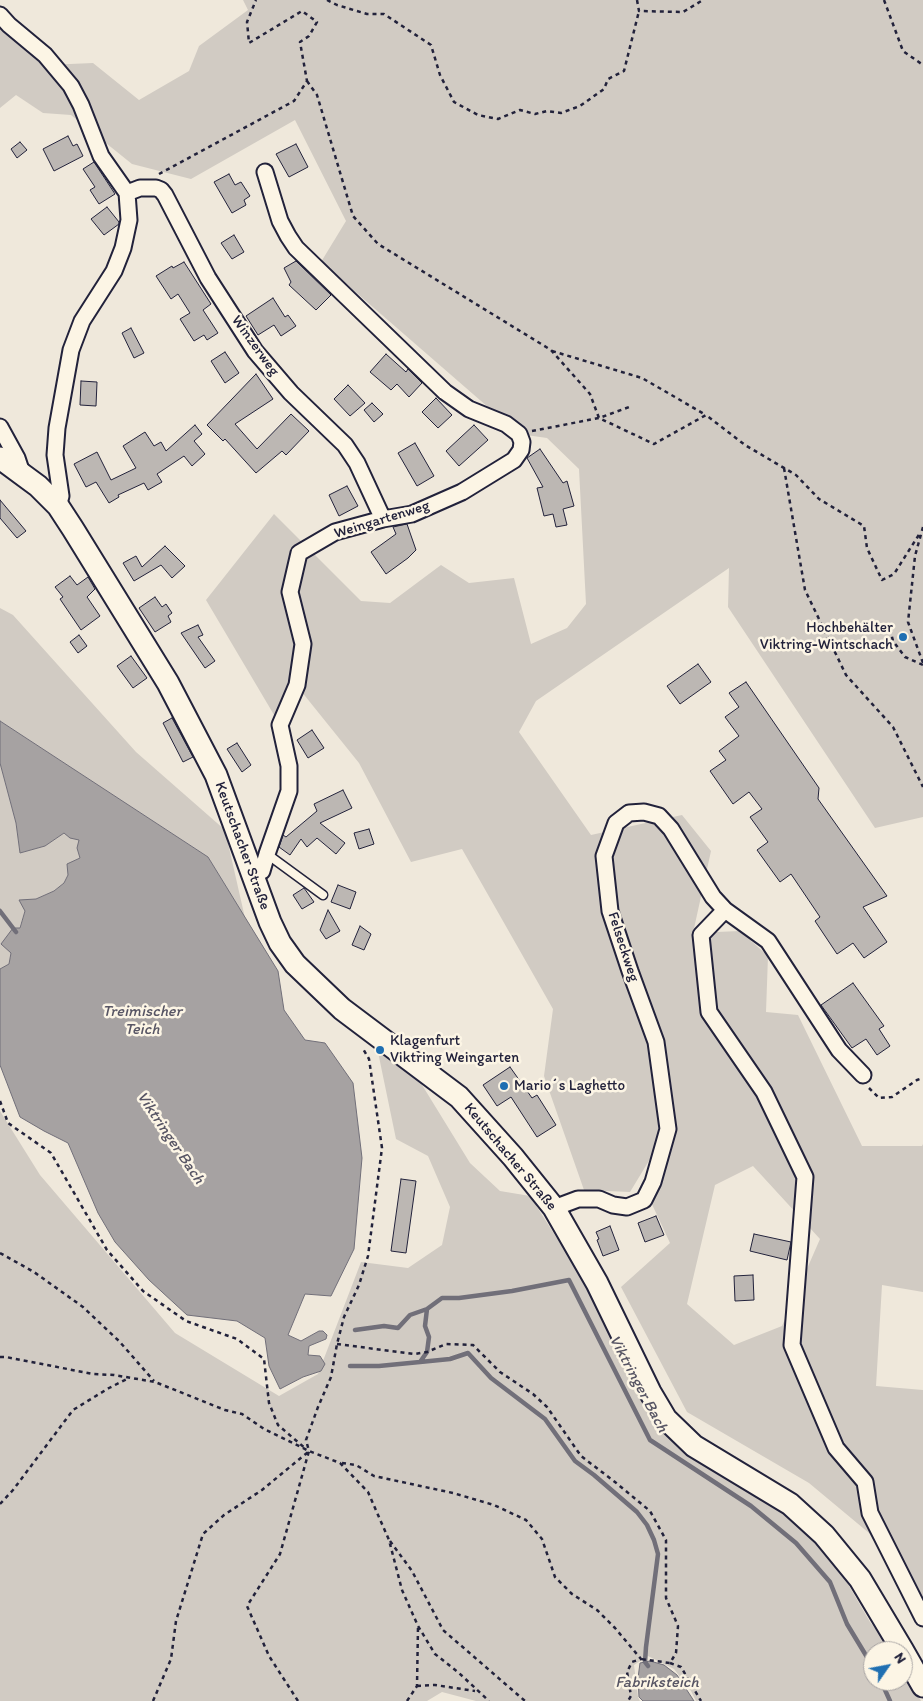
<!DOCTYPE html>
<meta charset="utf-8">
<style>
body{margin:0}
#map{position:relative;width:923px;height:1701px;overflow:hidden;background:#efe8db;font-family:Itim,sans-serif}
canvas{display:block}
.north{position:absolute;left:863px;top:1641px;width:50px;height:50px;box-sizing:border-box;background:#fcf5e5;border:1px solid #a5a1a1;border-radius:50%;rotate:57deg;font-size:14px;font-weight:700;line-height:20px;text-align:center;color:#22223b}
.north::after{content:'';display:block;margin:auto;width:18px;height:22px;background:#1f6fb2;clip-path:polygon(50% 0,100% 100%,50% 72%,0 100%)}
</style>
<div id="map">
<canvas width="923" height="1701"></canvas>
<div class="north">N</div>
</div>
<script>
const g = document.querySelector('canvas').getContext('2d');
g.lineJoin = 'round';
function fill(path, color) { g.fillStyle = color; g.fill(path, 'evenodd'); }
const toPath = rows => new Path2D(rows.map(r => 'M' + r).join(''));
function stroke(path, color, width, dash) { g.strokeStyle = color; g.lineWidth = width; g.lineCap = dash ? 'butt' : 'round'; g.setLineDash(dash || []); g.stroke(path); }
function write(font, color, halo, rows, align = 'center') {
  g.font = font + ' Itim,sans-serif'; g.lineWidth = 5; g.setLineDash([]); g.textBaseline = 'middle'; g.strokeStyle = halo; g.fillStyle = color; for (const [text, x, y, turn = 0] of rows) {
    g.save(); g.translate(x, y); g.rotate((+turn || 0) * Math.PI / 180); g.textAlign = isNaN(turn) ? turn : align; if (halo) g.strokeText(text, 0, 0); g.fillText(text, 0, 0); g.restore();
  }
}
fill(toPath([
 [243,0,923,0,923,817,875,828,728,607,729,568,536,701,519,732,591,835,682,815,711,851,693,933,740,931,768,956,766,1012,798,1015,862,1146,922,1146,923,1144,923,1292,882,1285,876,1386,923,1390,923,1618,869,1533,809,1483,687,1412,621,1287,670,1243,650,1200,667,1131,630,1192,584,1190,544,1076,553,1009,462,849,411,862,359,763,297,686,280,725,206,600,274,514,361,601,390,603,441,565,469,583,514,578,531,644,567,628,586,604,579,469,547,438,519,434,321,262,346,221,295,120,191,179,132,164,71,115,43,113,16,95,0,108,0,24,47,65,93,63,139,100,189,71,199,46,248,10],
 [753,1166,820,1239,782,1326,734,1345,687,1304,715,1185],
 [0,608,13,615,136,752,225,830,245,918,208,857,0,721],
 [0,763,16,823,20,853,45,846,64,833,79,839,78,848,80,858,68,864,68,875,64,883,54,891,36,899,25,911,11,953,9,964,0,969],
 [378,1052,419,1080,470,1163,500,1191,530,1196,588,1287,657,1419,788,1514,834,1560,870,1622,893,1651,873,1651,873,1681,903,1681,903,1668,921,1701,696,1701,691,1691,674,1669,648,1656,634,1665,638,1697,640,1701,476,1701,442,1692,427,1701,0,1701,0,1111,40,1175,175,1333,279,1396,318,1374,361,1262,408,1268,442,1245,450,1207,428,1156,396,1139]
]), '#d1cbc3');
const water = toPath([
 [0,721,208,857,278,971,284,1010,305,1040,325,1043,353,1083,362,1158,354,1249,331,1296,305,1294,288,1335,301,1341,319,1331,323,1331,327,1335,326,1339,309,1346,308,1355,320,1356,325,1364,321,1371,303,1377,280,1389,269,1366,265,1338,237,1321,187,1315,149,1280,115,1242,98,1213,68,1143,44,1131,20,1117,0,1065,0,969,9,964,11,953,1,944,13,928,20,928,25,911,19,900,36,899,54,891,64,883,68,875,67,864,80,858,77,848,79,840,70,838,64,833,45,846,20,853,16,823,0,763,0,721],
 [650,1661,664,1665,677,1675,694,1701,643,1701,639,1697,638,1678,640,1663,650,1661]
]);
fill(water, '#a6a2a2');
stroke(water, '#716f79', 1);
stroke(toPath([
 [0,911,16,932],
 [355,1330,384,1326,398,1328,410,1315,427,1309,442,1298,459,1298,512,1291,569,1280,650,1440,751,1506,796,1543,830,1582,847,1624,873,1667],
 [420,1362,427,1352,429,1337,425,1326,427,1309],
 [350,1366,379,1366,420,1362,450,1359,468,1353,491,1378,545,1419,575,1461,594,1475,637,1512,647,1525,654,1540,658,1554,646,1647,645,1662,648,1666],
 [881,1681,890,1701]
]), '#716f79', 4.5);
const building = toPath([
 [68,136,73,146,77,144,83,156,54,171,43,149,68,136],
 [20,142,27,150,17,158,11,149,20,142],
 [296,144,308,167,289,177,276,154,296,144],
 [94,162,115,194,99,204,90,190,95,187,83,169,94,162],
 [229,174,235,185,241,182,250,196,244,200,246,205,232,213,214,182,229,174],
 [107,207,119,222,119,224,104,235,91,219,107,207],
 [234,235,244,252,232,259,221,243,234,235],
 [296,261,331,295,316,310,289,285,291,282,284,268,296,261],
 [184,262,211,304,203,310,218,333,207,340,204,335,194,341,180,319,190,313,178,294,171,299,156,276,172,266,173,268,184,262],
 [273,298,285,317,288,315,296,326,281,336,274,325,258,335,246,316,273,298],
 [131,328,144,353,134,358,122,333,131,328],
 [225,352,239,373,225,383,211,361,225,352],
 [386,354,406,372,408,369,422,383,409,397,397,384,391,390,370,372,386,354],
 [256,374,273,399,235,424,257,449,291,414,309,431,286,455,282,451,256,473,225,439,223,441,207,425,256,374],
 [81,381,97,382,96,406,80,405,81,381],
 [348,385,365,403,350,416,334,399,348,385],
 [436,398,452,415,438,428,422,412,436,398],
 [372,403,383,414,374,422,364,410,372,403],
 [195,425,202,434,194,441,205,454,192,466,184,456,157,474,162,482,148,490,144,483,118,495,119,497,109,503,96,482,86,487,74,464,97,452,111,480,136,468,123,446,145,432,154,446,161,442,166,451,195,425],
 [474,425,488,440,459,466,446,451,474,425],
 [415,443,434,476,417,486,398,453,415,443],
 [540,449,563,483,567,481,574,506,563,509,567,525,556,527,553,514,544,516,537,488,543,487,527,458,540,449],
 [347,486,358,506,339,516,329,495,347,486],
 [0,500,26,531,17,538,0,518,0,500],
 [407,524,416,550,408,558,386,574,371,552,396,534,393,527,407,524],
 [165,546,185,566,172,578,161,565,134,581,123,563,136,556,142,567,165,546],
 [70,576,77,585,88,577,95,589,87,597,100,616,81,630,60,599,63,597,55,587,70,576],
 [155,597,162,607,166,604,172,613,168,616,171,622,155,632,139,608,155,597],
 [198,625,203,635,198,637,215,661,205,668,181,633,198,625],
 [79,635,87,646,78,653,70,642,79,635],
 [131,656,147,678,133,688,117,666,131,656],
 [698,664,711,682,680,704,667,686,698,664],
 [746,682,819,788,818,799,887,896,863,907,887,942,864,958,853,943,837,954,815,921,820,917,791,874,780,882,757,850,768,842,750,817,762,809,749,792,733,804,710,771,726,760,719,751,739,736,725,717,739,707,729,693,746,682],
 [172,718,193,757,183,762,163,723,172,718],
 [312,730,324,748,308,758,297,740,312,730],
 [237,743,251,765,242,772,227,749,237,743],
 [343,790,352,808,320,823,345,843,336,854,317,838,307,847,301,839,290,855,279,847,283,835,286,837,317,811,314,804,343,790],
 [369,829,374,844,359,849,354,833,369,829],
 [338,885,356,892,350,909,331,902,338,885],
 [304,888,314,902,302,909,293,895,304,888],
 [328,910,340,931,326,939,320,930,328,910],
 [360,926,371,934,364,950,352,945,360,926],
 [853,983,884,1026,879,1029,890,1046,877,1055,866,1039,852,1048,821,1005,853,983],
 [510,1067,532,1098,537,1095,556,1125,537,1137,511,1097,497,1106,483,1085,510,1067],
 [401,1179,416,1181,406,1253,391,1251,401,1179],
 [656,1216,664,1235,645,1242,638,1223,656,1216],
 [610,1226,619,1250,603,1256,597,1240,599,1239,596,1232,610,1226],
 [754,1234,791,1242,787,1260,750,1251,754,1234],
 [753,1275,754,1300,735,1301,734,1276,753,1275]
]);
fill(building, '#bcb7b3');
stroke(building, '#22223b', 1);
const lane = toPath([
 [267,854,323,895]
]);
const street = toPath([
 [0,15,9,25,45,55,71,86,81,105,101,156,127,193,129,220,123,248,114,271,82,321,71,350,57,428,55,455,61,496,58,506],
 [127,193,140,188,156,188,161,190,165,195,208,278,255,351,291,393,345,445,357,463,383,519],
 [0,427,17,458,22,473],
 [253,873,262,871,267,854,289,791,289,766,280,725,297,685,303,644,290,592,299,553,335,532,383,519,412,514,462,492,514,460,521,450,522,442,519,434,506,424,469,409,445,392,296,248,288,236,280,221,265,172],
 [725,910,701,935,709,1012,764,1092,805,1177,792,1345,836,1448,865,1482,870,1513,923,1618],
 [554,1208,578,1199,599,1199,613,1205,627,1207,644,1200,653,1182,668,1129,656,1042,630,971,610,911,604,856,616,823,629,813,644,812,659,816,671,829,713,897,725,910,768,941,839,1050,863,1075]
]);
const secondary = toPath([
 [0,458,38,486,58,506,73,529,168,683,216,775,270,922,280,943,295,964,342,1009,459,1097,513,1157,554,1208,597,1283,650,1392,666,1419,694,1446,790,1504,824,1535,860,1579,903,1651],
 [903,1651,923,1686]
]);
stroke(lane, '#22223b', 11);
stroke(street, '#22223b', 19);
stroke(secondary, '#22223b', 25);
stroke(toPath([
 [327,0,337,5,367,14,384,14,431,45,440,75,454,102,478,115,498,119,520,110,535,114,547,111,561,113,580,106,604,89,608,79,624,71,639,11],
 [637,0,639,11,683,12,703,0],
 [884,0,903,51,923,65],
 [307,81,317,95,353,216,378,244,551,350,590,394,599,418,654,444,706,415,745,445,796,475,819,499,864,526,867,548,882,580,894,574,920,533],
 [159,174,294,101,307,81,300,42,309,36,317,22,302,11,249,43,247,22,256,0],
 [552,351,642,378,706,415],
 [532,431,599,418,632,406],
 [784,468,805,590,846,675,893,727,923,787],
 [923,527,915,556,908,622,923,663],
 [890,629,893,641,905,657,923,665],
 [869,1088,879,1098,892,1097,917,1080,923,1078],
 [0,1101,8,1123,51,1153,107,1250,143,1291,186,1321,237,1339,264,1359,269,1403,278,1425,306,1449],
 [0,1253,34,1272,83,1307,119,1341,154,1381],
 [337,1344,414,1354,427,1352,446,1344,473,1345,500,1372,533,1394,547,1407,581,1456,615,1482,650,1511,666,1540,666,1598,678,1626,676,1653,670,1663,641,1659],
 [0,1357,6,1357,93,1374,114,1375,155,1382,225,1410,242,1414,264,1429,309,1451,340,1463,368,1492,389,1540,402,1590,418,1626,435,1654,459,1673,489,1701],
 [342,1463,356,1465,374,1476,453,1493,494,1505,526,1520,542,1539,555,1577,572,1594,597,1610,615,1628,641,1659,632,1662,627,1672,631,1696,628,1701],
 [0,1504,13,1490,73,1410,109,1388,127,1379],
 [390,1541,412,1571,443,1630,525,1701],
 [670,1663,681,1667,701,1701],
 [417,1686,435,1685,475,1691],
 [153,1701,171,1659,176,1621,203,1534,224,1515,262,1490,308,1452],
 [298,1701,269,1656,247,1606,280,1554,309,1451,306,1440,318,1407,331,1377,337,1344,344,1317,359,1285,368,1256,382,1148,369,1059,362,1047],
 [407,1701,417,1686,418,1627]
]), '#22223b', 2.5, [4, 4]);
stroke(lane, '#fcf5e5', 8);
stroke(street, '#fcf5e5', 15);
stroke(secondary, '#fcf5e5', 21);
for (const [x, y, r, color] of [
 [903,637,5,"#1f6fb2"],
 [380,1050,5,"#1f6fb2"],
 [504,1086,5,"#1f6fb2"]
]) { const dot = new Path2D(); dot.arc(x, y, r, 0, 2 * Math.PI); g.fillStyle = color; g.fill(dot); stroke(dot, '#fcf5e5', 2); }
write('15px', '#22223b', '#fcf5e5', [
 ["Winzerweg",255,346,54],
 ["Weingartenweg",382,520,-17],
 ["Keutschacher Straße",242,846,70],
 ["Felseckweg",623,947,72],
 ["Keutschacher Straße",510,1157,50]
]);
write('15px', '#22223b', '#fcf5e5', [
 ["Hochbehälter",893,628,"right"],
 ["Viktring-Wintschach",893,645,"right"],
 ["Klagenfurt",390,1041],
 ["Viktring Weingarten",390,1058],
 ["Mario´s Laghetto",514,1086]
], 'left');
write('italic 16px', '#575564', '#fcf5e5', [
 ["Treimischer",142,1012],
 ["Teich",142,1030],
 ["Viktringer Bach",170,1138,56],
 ["Viktringer Bach",638,1384,62],
 ["Fabriksteich",657,1683]
]);
</script>
